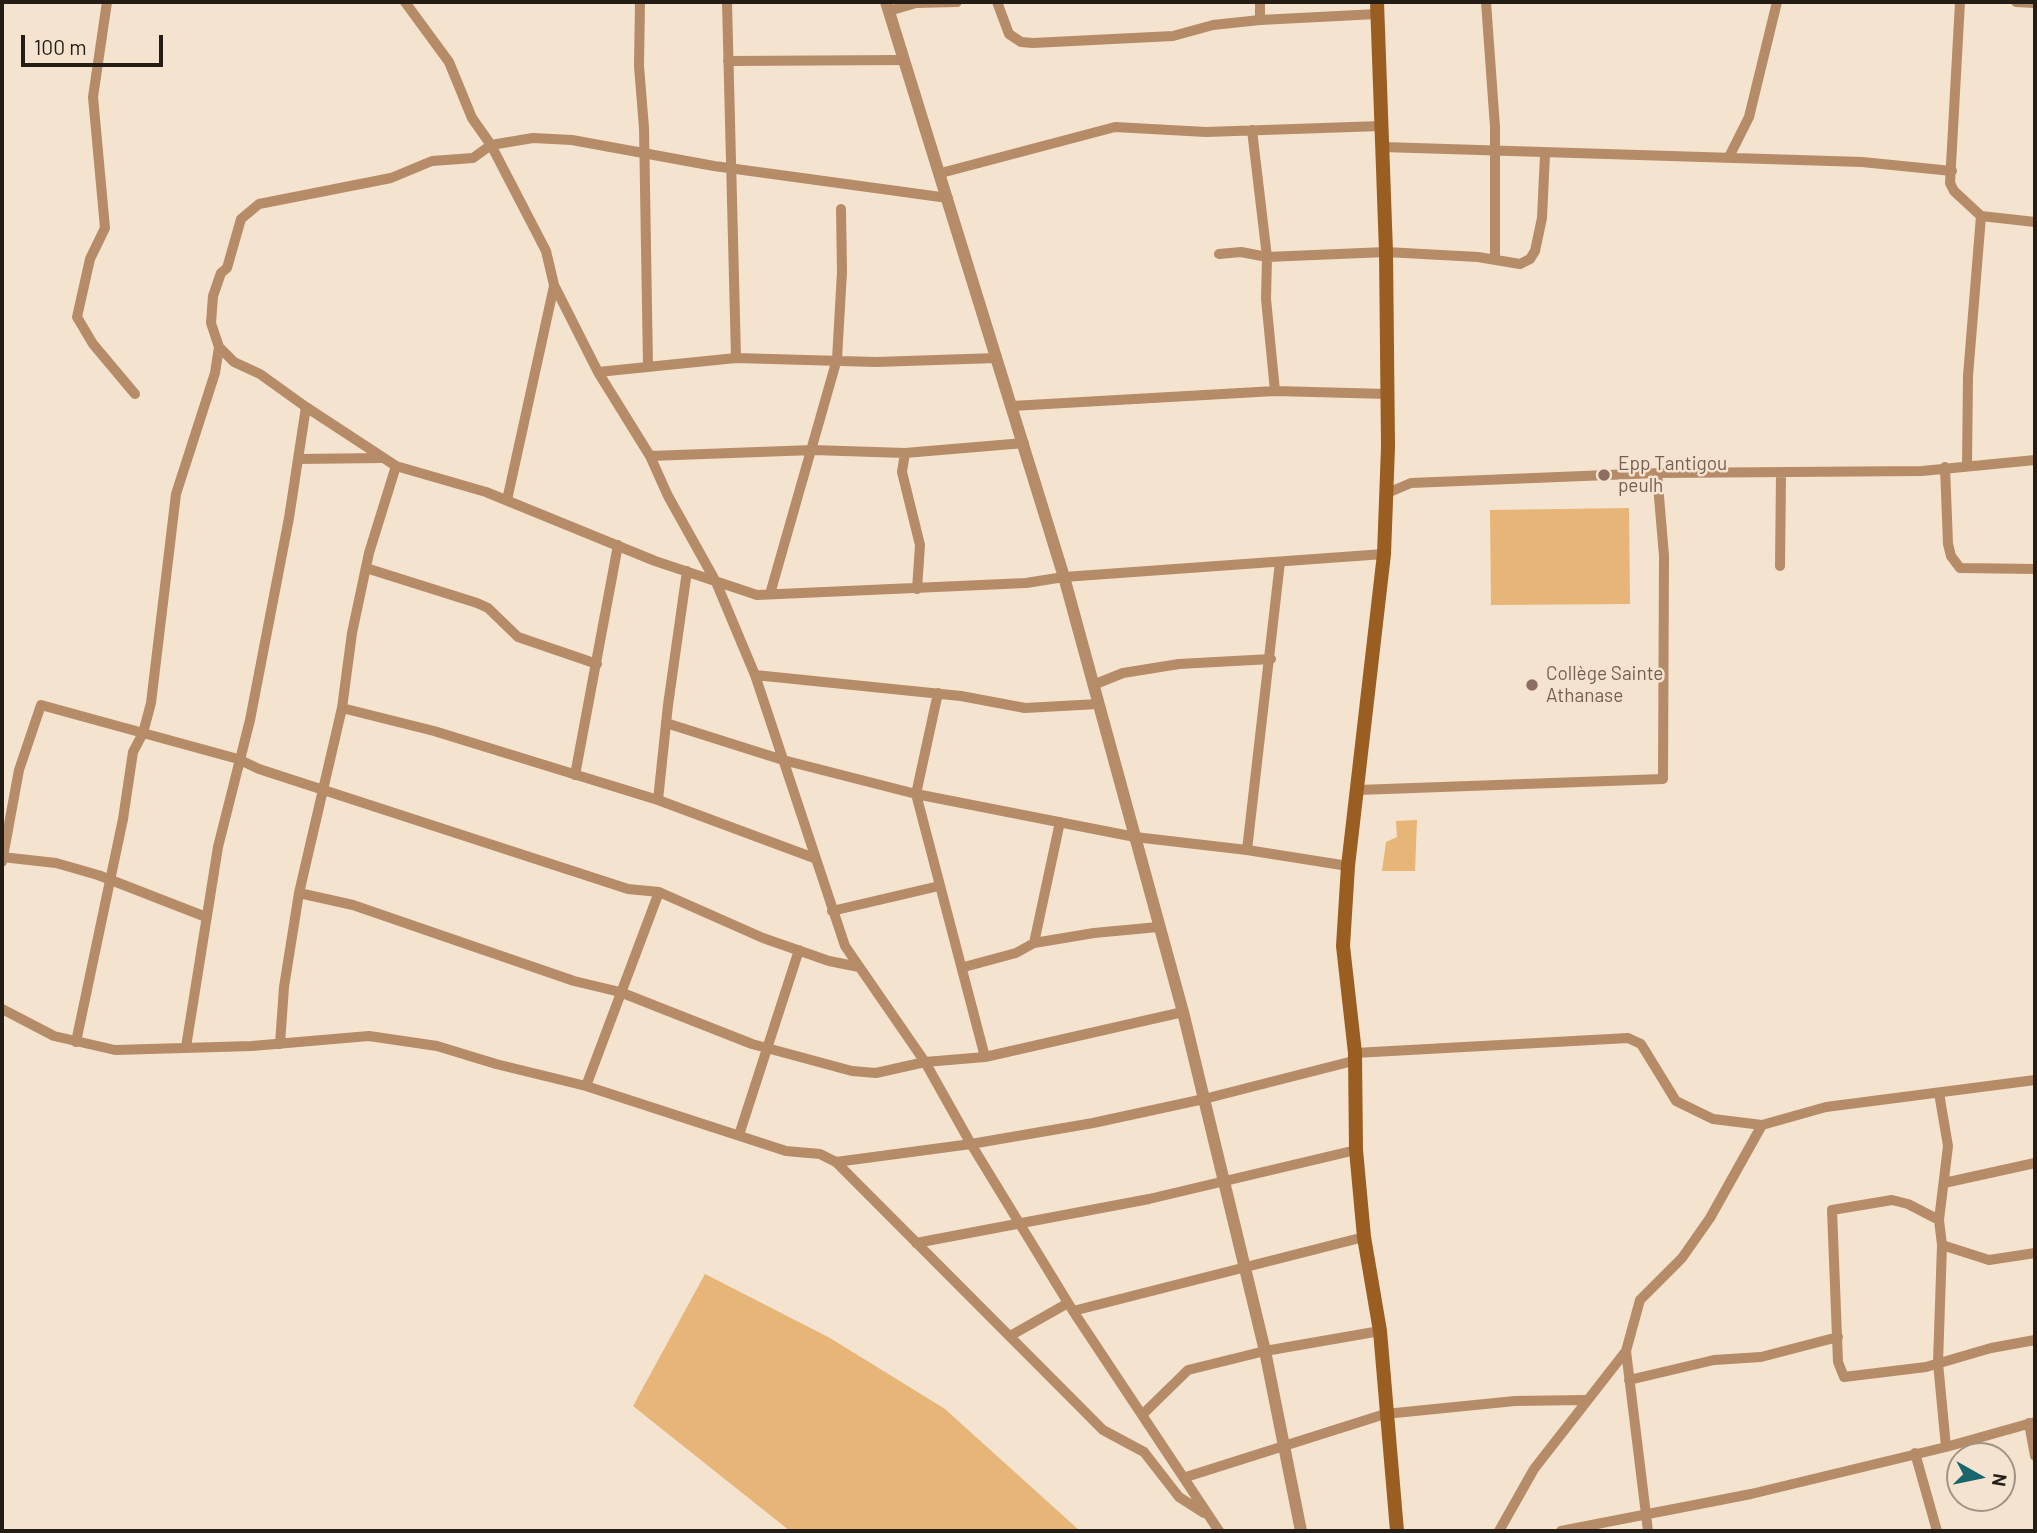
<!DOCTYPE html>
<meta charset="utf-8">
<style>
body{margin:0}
#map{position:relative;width:2037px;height:1533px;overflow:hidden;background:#f4e3cf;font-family:Barlow,sans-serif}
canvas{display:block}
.frame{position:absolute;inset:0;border:4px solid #231d16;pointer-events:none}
.north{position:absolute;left:1946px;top:1442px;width:70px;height:70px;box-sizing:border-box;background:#f4e3cf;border:2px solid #a09485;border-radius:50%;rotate:99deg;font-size:19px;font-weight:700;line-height:28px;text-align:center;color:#231d16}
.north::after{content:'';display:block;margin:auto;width:24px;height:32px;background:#19666d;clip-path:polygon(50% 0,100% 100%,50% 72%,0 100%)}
.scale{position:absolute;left:21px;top:35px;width:142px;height:32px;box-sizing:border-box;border:4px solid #231d16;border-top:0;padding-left:9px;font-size:21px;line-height:24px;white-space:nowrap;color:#231d16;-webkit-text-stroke:5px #f4e3cf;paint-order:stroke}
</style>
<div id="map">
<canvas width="2037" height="1533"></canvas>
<div class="frame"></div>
<div class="north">N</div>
<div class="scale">100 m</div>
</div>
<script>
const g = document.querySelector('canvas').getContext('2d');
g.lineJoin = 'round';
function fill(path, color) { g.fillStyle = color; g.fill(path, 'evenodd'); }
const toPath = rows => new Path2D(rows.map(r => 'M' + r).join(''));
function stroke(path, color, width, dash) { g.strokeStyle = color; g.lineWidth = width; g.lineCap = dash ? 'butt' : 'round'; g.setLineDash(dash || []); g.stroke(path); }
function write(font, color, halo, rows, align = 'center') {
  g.font = font + ' Barlow,sans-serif'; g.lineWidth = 5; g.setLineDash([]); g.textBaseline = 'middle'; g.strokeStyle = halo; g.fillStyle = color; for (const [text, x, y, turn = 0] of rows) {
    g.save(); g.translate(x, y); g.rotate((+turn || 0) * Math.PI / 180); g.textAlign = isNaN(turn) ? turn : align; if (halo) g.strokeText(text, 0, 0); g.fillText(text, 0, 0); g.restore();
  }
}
fill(toPath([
 [1629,508,1630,604,1491,605,1490,510],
 [1417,820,1415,871,1382,871,1386,842,1397,837,1396,821],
 [705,1274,830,1338,945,1409,1080,1531,790,1531,633,1406]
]), '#e7b577');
stroke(toPath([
 [107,2,93,97,105,228,90,259,77,317,93,344,135,394],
 [405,2,449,62,472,118,491,145,546,251,554,285,598,372,650,456,668,496,716,582,755,675,845,946,925,1062,971,1144,1073,1311,1219,1531],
 [640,2,639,66,644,128,648,366],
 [727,2,736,358],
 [997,2,1009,34,1021,42,1033,43,1173,36,1213,25,1260,20,1377,14],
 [1260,2,1260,20],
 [1486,2,1495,127,1495,260],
 [1960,2,1950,183,1954,191,1981,216,2035,222],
 [2016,2,2035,3],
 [889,11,916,3,957,2],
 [728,61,904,60],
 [1252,130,1267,257,1266,299,1275,391],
 [1383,147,1862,162,1952,171],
 [1729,157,1749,117,1777,2],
 [941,173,1115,127,1206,132,1381,126],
 [1219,254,1241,252,1267,257,1386,252,1478,257,1520,264,1530,259,1535,251,1542,218,1545,154],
 [598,372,736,358,876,362,997,358],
 [1012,406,1275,391,1388,394],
 [306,407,260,374,234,362,219,347,211,323,213,296,221,273,227,268,241,219,259,204,391,178,432,161,473,158,491,145,533,138,572,140,714,166,948,198],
 [905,453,902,472,920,545,917,589],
 [650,456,813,450,905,453,1024,443],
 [298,459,382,458],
 [1967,465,1968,376,1981,216],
 [1945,467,1948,544,1951,556,1960,568,2035,569],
 [1385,494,1411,483,1657,473,1922,471,2035,460],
 [507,500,554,286],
 [1780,566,1781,474],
 [366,568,477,603,488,608,518,637,597,664],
 [687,571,668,705,658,800,814,858],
 [770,594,837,359,842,272,841,209],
 [755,675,961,696,1025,708,1098,704],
 [1093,685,1123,673,1179,664,1271,659],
 [938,693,916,794,985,1057],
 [342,708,434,731,658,800],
 [666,723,783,760,916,794,1135,837,1247,850,1280,562],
 [575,775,618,545],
 [1358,790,1663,779,1664,556,1657,473],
 [1247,850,1348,866],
 [2,857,56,863,98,875,206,917],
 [2,862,19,770,41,705,238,759,259,769,628,889,659,892,763,938,829,961,859,967],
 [659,892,586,1086,786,1151,820,1154,836,1162,1103,1430,1144,1452,1179,1497,1204,1513],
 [299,893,353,905,574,981,620,992,752,1044,852,1071,876,1073,925,1062,985,1057,1183,1012],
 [832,911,939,886],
 [1034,943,1060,822],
 [964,967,1016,953,1034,943,1094,933,1158,927],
 [2,1009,54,1036,115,1050,252,1046,369,1036,437,1046,496,1064,586,1086],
 [76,1042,123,819,133,752,143,733,151,703,176,494,215,373,219,347],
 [280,1044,284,987,299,893,342,708,352,633,369,553,396,466],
 [186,1047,218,847,250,720,289,518,306,407,396,466,486,492,655,561,757,595,1026,583,1064,577,1384,554],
 [1355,1053,1628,1038,1641,1044,1676,1101,1713,1119,1762,1125,1826,1107,2035,1080],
 [1939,1093,1948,1146,1939,1220,1942,1245,1938,1363,1946,1447],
 [739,1135,799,950],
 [836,1162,971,1144,1093,1123,1204,1099,1353,1061],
 [1944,1183,2035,1163],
 [1939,1220,1908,1204,1892,1200,1832,1210,1838,1362,1844,1377,1926,1367,1991,1348,2035,1340],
 [916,1243,1149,1199,1356,1150],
 [1942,1245,1989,1260,2035,1253],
 [1073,1311,1364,1237],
 [1010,1336,1068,1303],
 [1626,1351,1648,1531],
 [1629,1380,1714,1360,1761,1357,1838,1337],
 [1142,1415,1188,1370,1265,1351,1380,1331],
 [2029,1423,2035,1456],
 [1915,1453,1937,1531],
 [1186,1477,1385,1414,1515,1401,1585,1400],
 [1499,1531,1534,1469,1626,1351,1640,1300,1682,1258,1710,1218,1762,1125],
 [1561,1531,1751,1494,1946,1447,2035,1422]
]), '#b68b68', 10);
stroke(toPath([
 [886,2,1064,577,1183,1012,1265,1351,1301,1531]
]), '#b68b68', 12);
stroke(toPath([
 [1377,2,1386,252,1388,447,1384,554,1348,866,1343,946,1355,1053,1356,1150,1364,1237,1380,1331,1397,1531]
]), '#9b5e22', 14);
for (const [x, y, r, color] of [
 [1604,475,7,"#8d6e63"],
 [1532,685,7,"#8d6e63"]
]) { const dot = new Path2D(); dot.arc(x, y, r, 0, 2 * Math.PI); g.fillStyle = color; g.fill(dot); stroke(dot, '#f4e3cf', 2.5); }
write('19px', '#785e54', '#f4e3cf', [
 ["Epp Tantigou",1618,464],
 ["peulh",1618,486],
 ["Collège Sainte",1546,674],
 ["Athanase",1546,696]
], 'left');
</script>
